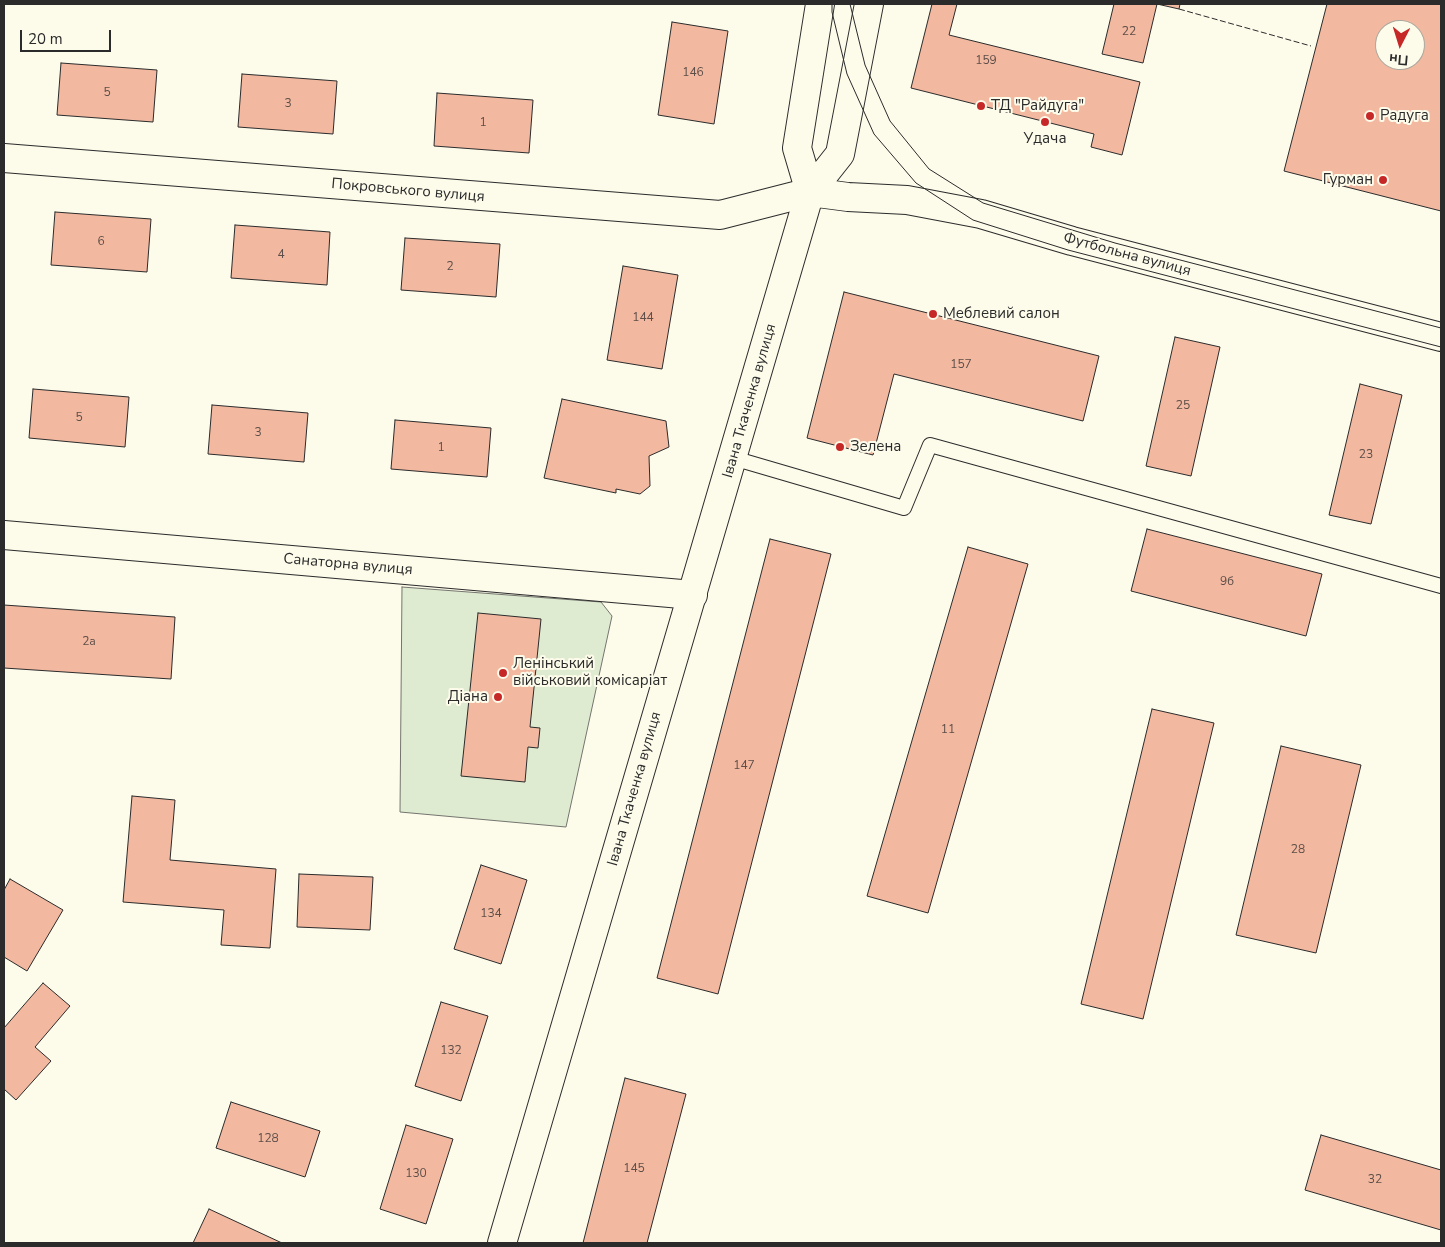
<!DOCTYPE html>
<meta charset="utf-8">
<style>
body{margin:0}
#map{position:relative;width:1445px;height:1247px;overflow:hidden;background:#fdfbea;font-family:"Nunito Sans",sans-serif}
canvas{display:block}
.frame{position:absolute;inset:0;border:5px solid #2b2b2b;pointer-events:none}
.north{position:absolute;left:1375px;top:20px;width:50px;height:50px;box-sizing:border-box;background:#fdfbea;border:1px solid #a9a89e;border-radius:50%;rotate:185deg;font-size:14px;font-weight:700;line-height:20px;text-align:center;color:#2b2b2b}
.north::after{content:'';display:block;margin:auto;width:18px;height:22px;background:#c62828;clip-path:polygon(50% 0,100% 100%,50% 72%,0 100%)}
.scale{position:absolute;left:20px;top:30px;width:91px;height:22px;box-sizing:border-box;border:2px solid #2b2b2b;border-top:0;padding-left:6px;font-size:15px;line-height:18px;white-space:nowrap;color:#2b2b2b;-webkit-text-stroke:4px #fdfbea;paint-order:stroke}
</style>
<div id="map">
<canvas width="1445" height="1247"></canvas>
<div class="frame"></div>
<div class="north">Пн</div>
<div class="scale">20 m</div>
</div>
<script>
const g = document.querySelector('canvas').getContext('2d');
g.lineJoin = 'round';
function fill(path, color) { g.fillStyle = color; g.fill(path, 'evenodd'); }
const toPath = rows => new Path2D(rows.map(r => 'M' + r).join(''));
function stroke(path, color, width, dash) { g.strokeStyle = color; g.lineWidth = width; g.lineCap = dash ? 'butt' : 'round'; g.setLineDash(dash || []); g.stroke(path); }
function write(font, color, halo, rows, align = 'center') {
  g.font = font + ' "Nunito Sans",sans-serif'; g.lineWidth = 4; g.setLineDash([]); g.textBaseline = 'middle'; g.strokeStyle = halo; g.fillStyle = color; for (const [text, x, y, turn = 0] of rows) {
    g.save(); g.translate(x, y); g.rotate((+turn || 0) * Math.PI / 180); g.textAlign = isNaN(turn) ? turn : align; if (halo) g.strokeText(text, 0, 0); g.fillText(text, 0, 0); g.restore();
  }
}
const green = toPath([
 [402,587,601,602,612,616,566,827,400,812,402,587]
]);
fill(green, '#deebd1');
stroke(green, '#74746e', 1);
const building = toPath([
 [932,4,957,4,949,35,1140,82,1122,155,1091,147,1094,134,911,88,932,4],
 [1114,4,1180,4,1179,9,1157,4,1143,63,1102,54,1114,4],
 [1327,4,1441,4,1441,211,1284,171,1327,4],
 [1385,30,1415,30,1415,60,1385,60,1385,30],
 [672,22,728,31,714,124,658,115,672,22],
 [61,63,157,70,153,122,57,115,61,63],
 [242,74,337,81,333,134,238,127,242,74],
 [437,93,533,100,529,153,434,146,437,93],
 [55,212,151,219,147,272,51,265,55,212],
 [235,225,330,232,327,285,231,278,235,225],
 [405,238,500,244,496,297,401,290,405,238],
 [623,266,678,275,662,369,607,360,623,266],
 [844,292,1099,356,1083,421,894,374,873,455,807,438,844,292],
 [1175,337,1220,347,1191,476,1146,466,1175,337],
 [1360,384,1402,395,1371,524,1329,515,1360,384],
 [33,389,129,397,125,447,29,438,33,389],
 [562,399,666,421,669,447,649,456,650,486,640,494,616,489,616,493,544,478,562,399],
 [212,405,308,413,304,462,208,454,212,405],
 [395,420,491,428,487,477,391,469,395,420],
 [1147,529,1322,574,1306,636,1131,591,1147,529],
 [770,539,831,554,718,994,657,978,770,539],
 [968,547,1028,564,928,913,867,896,968,547],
 [4,605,175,617,171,679,4,668,4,605],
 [478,613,541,619,530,727,540,728,538,748,528,747,525,782,461,776,478,613],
 [1152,709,1214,723,1143,1019,1081,1004,1152,709],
 [1281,746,1361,765,1316,953,1236,935,1281,746],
 [132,796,175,800,170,860,276,869,270,948,221,945,224,910,123,902,132,796],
 [481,865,527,880,501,964,454,949,481,865],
 [299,874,373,877,370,930,297,927,299,874],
 [10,879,63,910,27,971,4,957,4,890,10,879],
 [43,983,70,1006,35,1047,51,1061,16,1100,4,1089,4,1028,43,983],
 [441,1002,488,1016,461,1101,415,1086,441,1002],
 [625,1078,686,1094,647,1243,583,1243,625,1078],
 [231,1102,320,1131,305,1177,216,1148,231,1102],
 [406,1125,453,1139,426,1224,380,1209,406,1125],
 [1321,1135,1441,1170,1441,1230,1305,1190,1321,1135],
 [209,1209,282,1243,193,1243,209,1209]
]);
fill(building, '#f2b8a0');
stroke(building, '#2b2b2b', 1);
const lane = toPath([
 [733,458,904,508,930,445,1441,586]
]);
const street = toPath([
 [4,158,720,215,810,192],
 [4,535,693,595]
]);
const secondary = toPath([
 [810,192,848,197,907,200,981,214,1072,241,1441,337],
 [810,192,797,148,820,4],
 [502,1243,810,192,840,154,869,4]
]);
stroke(lane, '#2b2b2b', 16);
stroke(street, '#2b2b2b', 30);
stroke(secondary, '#2b2b2b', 30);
stroke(lane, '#fdfbea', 14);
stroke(street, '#fdfbea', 28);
stroke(secondary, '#fdfbea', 28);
stroke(toPath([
 [832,4,832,12,847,74,874,134,916,183,973,220,1068,250,1441,347],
 [850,4,865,65,890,121,929,169,983,203,1115,243,1441,328]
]), '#2b2b2b', 1);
stroke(toPath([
 [1179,9,1311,46]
]), '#2b2b2b', 1, [6, 2.5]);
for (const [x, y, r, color] of [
 [981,106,5,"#c62828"],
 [1370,116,5,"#c62828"],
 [1045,122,5,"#c62828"],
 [1383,180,5,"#c62828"],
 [933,314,5,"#c62828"],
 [840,447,5,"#c62828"],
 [503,673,5,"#c62828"],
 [498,697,5,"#c62828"]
]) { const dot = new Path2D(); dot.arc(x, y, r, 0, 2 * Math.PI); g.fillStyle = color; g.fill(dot); stroke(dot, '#fdfbea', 2); }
write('12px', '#5d4e48', null, [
 ["22",1129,32],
 ["159",986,61],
 ["146",693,73],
 ["5",107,93],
 ["3",288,104],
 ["1",483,123],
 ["6",101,242],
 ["4",281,255],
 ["2",450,267],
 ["144",643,318],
 ["157",961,365],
 ["25",1183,406],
 ["5",79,418],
 ["3",258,433],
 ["1",441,448],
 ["23",1366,455],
 ["9б",1227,582],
 ["2а",89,642],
 ["11",948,730],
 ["147",744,766],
 ["28",1298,850],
 ["134",491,914],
 ["132",451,1051],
 ["128",268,1139],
 ["145",634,1169],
 ["130",416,1174],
 ["32",1375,1180]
]);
write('15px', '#2b2b2b', '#fdfbea', [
 ["ТД \"Райдуга\"",991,106],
 ["Радуга",1380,116],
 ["Удача",1045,139,"center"],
 ["Гурман",1373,180,"right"],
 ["Меблевий салон",943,314],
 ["Зелена",850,447],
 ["Ленінський",513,664],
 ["військовий комісаріат",513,681],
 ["Діана",488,697,"right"]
], 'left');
write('15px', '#2b2b2b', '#fdfbea', [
 ["Покровського вулиця",408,191,5],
 ["Футбольна вулиця",1127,255,15],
 ["Івана Ткаченка вулиця",750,401,-74],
 ["Санаторна вулиця",348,565,5],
 ["Івана Ткаченка вулиця",635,789,-74]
]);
</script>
